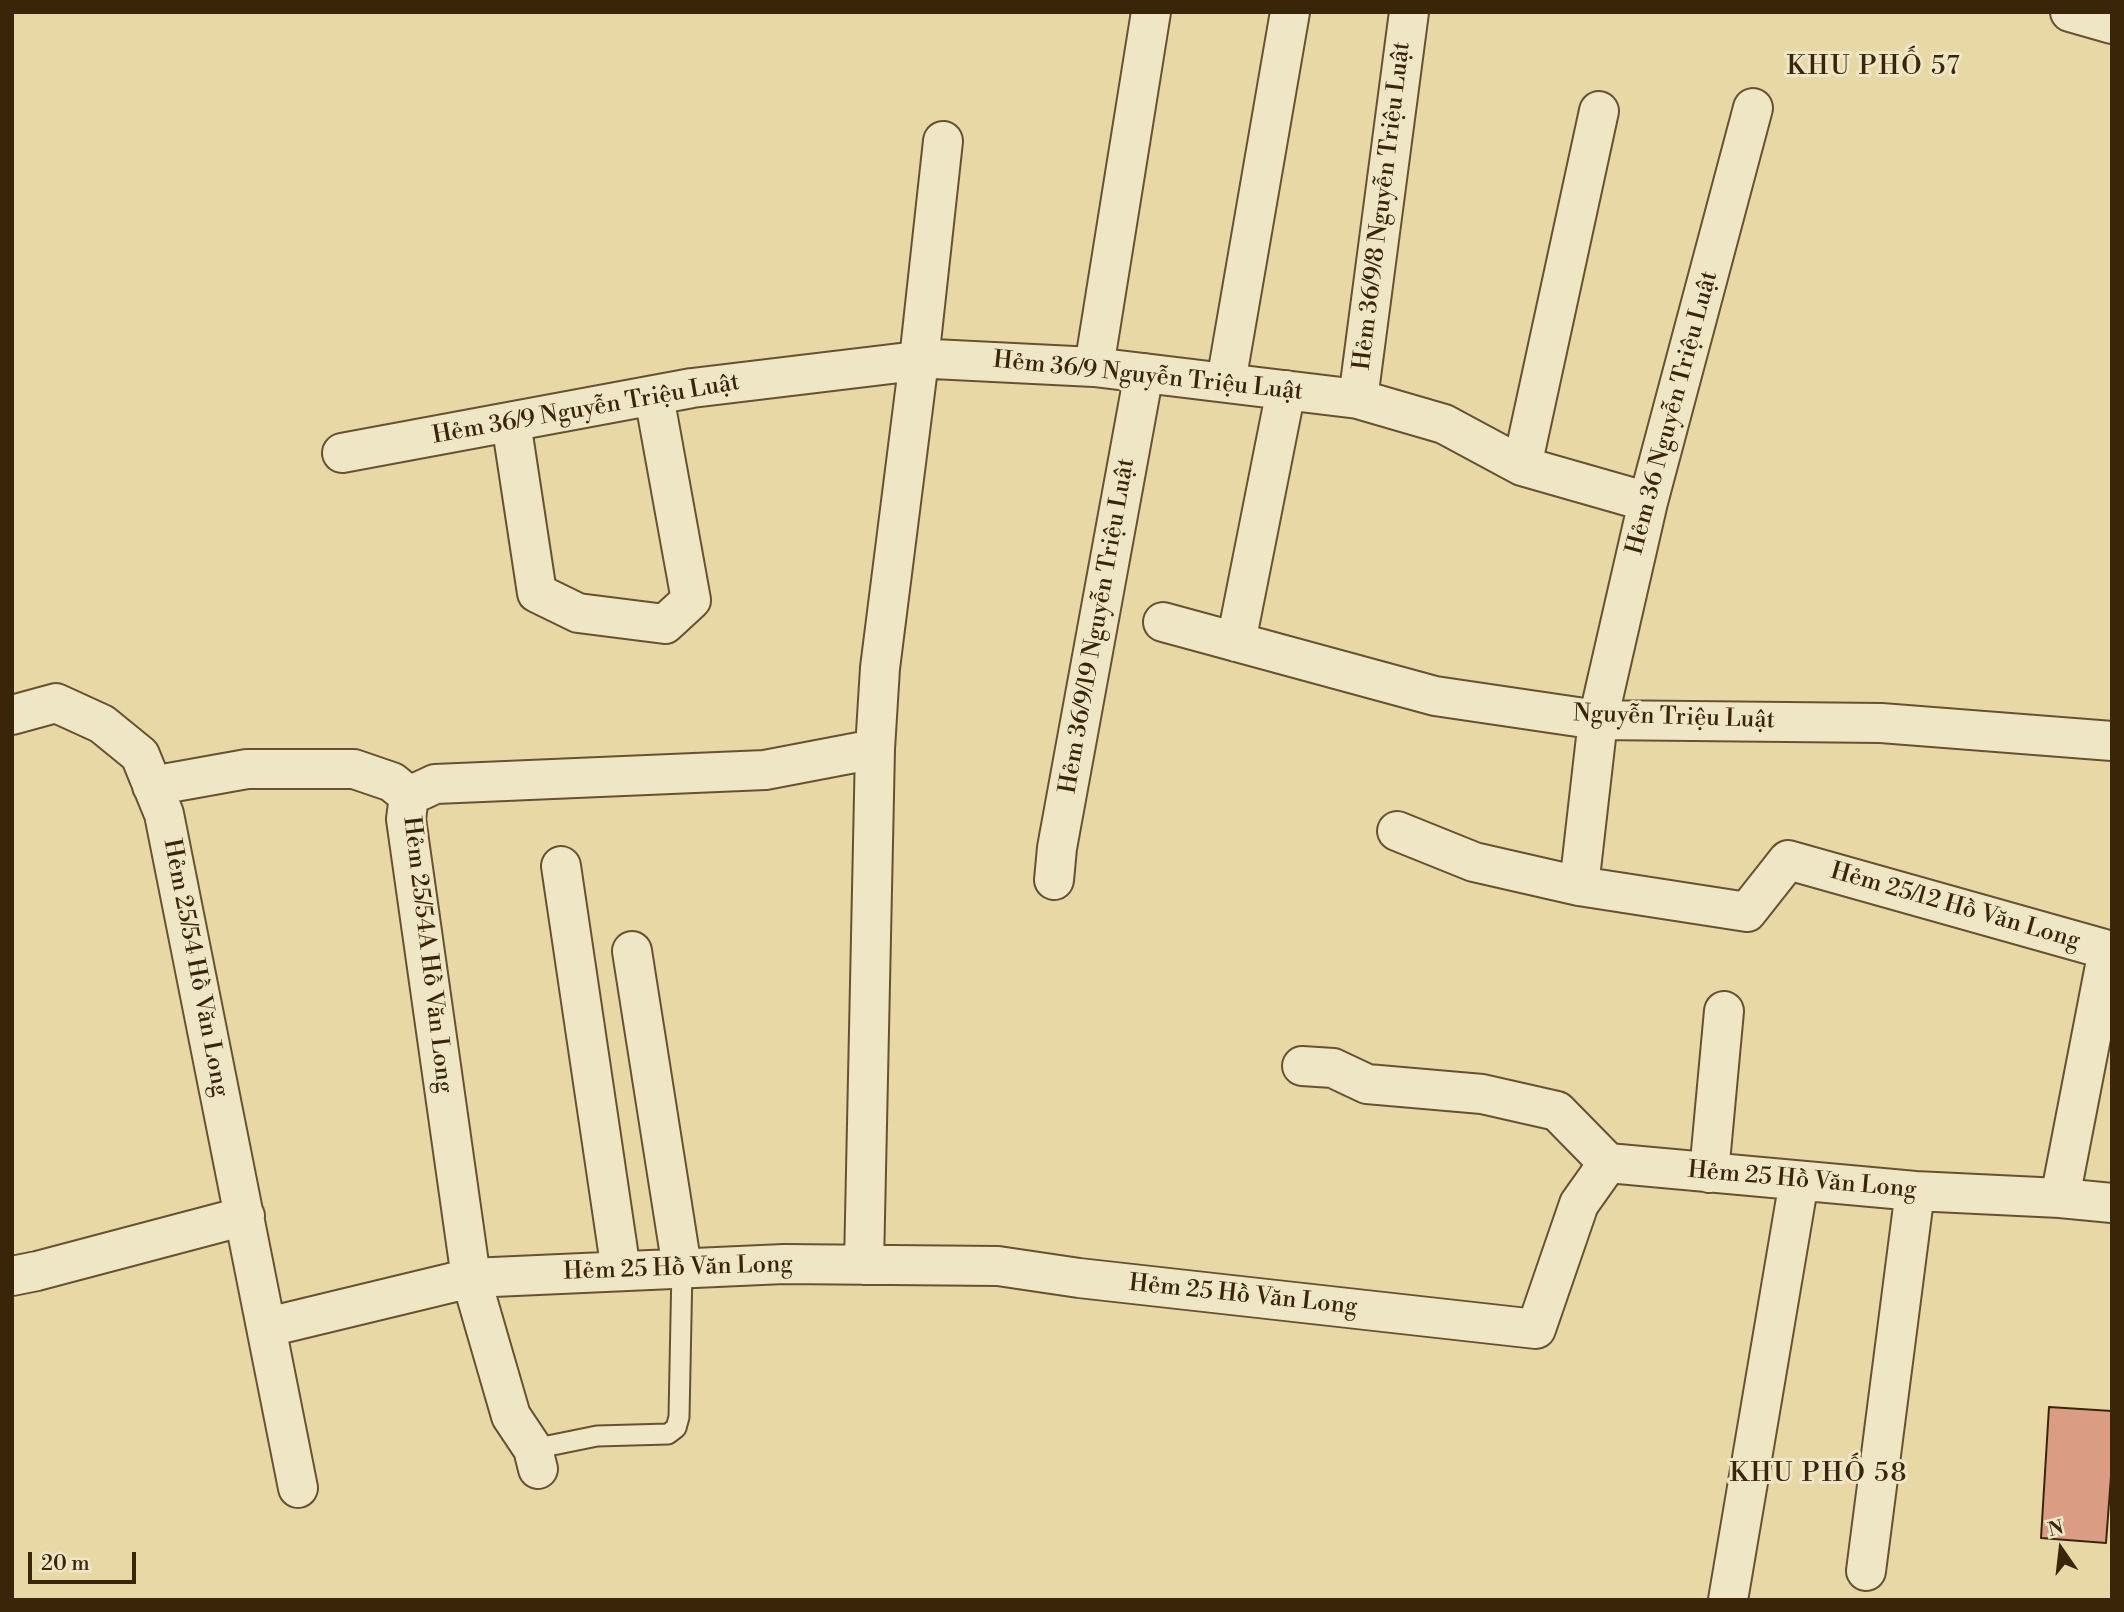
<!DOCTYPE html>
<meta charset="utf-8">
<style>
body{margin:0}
#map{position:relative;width:2124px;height:1612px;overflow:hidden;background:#e7d8a6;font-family:"Libre Bodoni",serif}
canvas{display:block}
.frame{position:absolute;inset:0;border:14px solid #3b2509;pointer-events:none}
.north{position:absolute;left:2026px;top:1514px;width:70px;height:70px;-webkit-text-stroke:5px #efe6c5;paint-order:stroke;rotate:346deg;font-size:19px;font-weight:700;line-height:28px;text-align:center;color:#3b2509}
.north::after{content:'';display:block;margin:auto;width:24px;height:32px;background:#3b2509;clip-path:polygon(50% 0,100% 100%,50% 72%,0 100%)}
.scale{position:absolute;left:28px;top:1552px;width:108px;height:32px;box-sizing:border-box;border:4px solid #3b2509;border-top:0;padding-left:9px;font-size:21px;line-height:24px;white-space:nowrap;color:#3b2509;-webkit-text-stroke:5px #efe6c5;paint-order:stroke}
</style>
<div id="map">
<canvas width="2124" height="1612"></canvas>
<div class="frame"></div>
<div class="north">N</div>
<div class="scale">20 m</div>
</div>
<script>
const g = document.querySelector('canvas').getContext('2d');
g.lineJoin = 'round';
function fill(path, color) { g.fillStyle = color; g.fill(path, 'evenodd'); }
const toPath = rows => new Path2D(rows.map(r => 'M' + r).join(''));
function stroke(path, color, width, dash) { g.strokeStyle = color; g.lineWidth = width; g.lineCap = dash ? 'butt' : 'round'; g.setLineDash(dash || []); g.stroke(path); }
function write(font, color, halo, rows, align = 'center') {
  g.font = font + ' "Libre Bodoni",serif'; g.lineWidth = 6; g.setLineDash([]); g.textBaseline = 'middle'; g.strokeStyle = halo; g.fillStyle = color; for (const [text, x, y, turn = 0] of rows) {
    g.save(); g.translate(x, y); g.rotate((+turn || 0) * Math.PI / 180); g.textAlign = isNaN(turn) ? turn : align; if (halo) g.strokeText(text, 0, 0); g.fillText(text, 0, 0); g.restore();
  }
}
const building = toPath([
 [2049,1407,2112,1411,2112,1463,2106,1543,2041,1538,2049,1407]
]);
fill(building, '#da9d84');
stroke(building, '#3b2509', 2);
const lane = toPath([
 [533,1449,597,1436,668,1434,676,1428,679,1417,682,1268]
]);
const street = toPath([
 [2070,12,2112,24],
 [1094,367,1151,12],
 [1226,382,1290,12],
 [1358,399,1409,12],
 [511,422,537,593,578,613,665,624,691,600,654,396],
 [342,453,692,388,933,359,1094,367,1358,399,1444,424,1522,466,1648,502],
 [1522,466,1599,111],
 [1163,622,1435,696,1598,720,1881,723,2112,741],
 [1236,642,1286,390],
 [12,715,56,703,102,724,140,755,164,814,298,1488],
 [152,786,247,769,354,769,392,782,409,796],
 [1397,831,1474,862,1579,886,1747,912,1788,860,2108,950,2060,1198],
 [561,866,621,1271],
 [1054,880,1057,848,1144,373],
 [1579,886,1598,720,1648,502,1753,108],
 [632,951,682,1268],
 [1302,1066,1333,1068,1367,1084,1482,1094,1557,1111,1608,1163],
 [1709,1173,1724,1011],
 [864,1265,875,749],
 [12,1276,37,1271,245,1216],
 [268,1327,471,1278,784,1264,998,1266,1079,1278,1536,1329,1579,1204,1608,1163,1915,1191,2060,1198,2112,1203],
 [538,1469,533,1449,511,1416,471,1278,406,819,409,796,435,784,765,770,875,749,880,668,919,360,943,141],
 [1866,1571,1915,1191],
 [1728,1600,1799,1181]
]);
stroke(lane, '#665230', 23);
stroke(street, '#665230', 42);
stroke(lane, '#efe6c5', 19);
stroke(street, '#efe6c5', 38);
write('24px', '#3b2509', '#efe6c5', [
 ["Hẻm 36/9/8 Nguyễn Triệu Luật",1383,206,-83],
 ["Hẻm 36/9 Nguyễn Triệu Luật",1148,377,6],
 ["Hẻm 36/9 Nguyễn Triệu Luật",586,410,-10],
 ["Hẻm 36 Nguyễn Triệu Luật",1673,413,-75],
 ["Hẻm 36/9/19 Nguyễn Triệu Luật",1098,626,-80],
 ["Nguyễn Triệu Luật",1674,718,2],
 ["Hẻm 25/12 Hồ Văn Long",1955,907,16],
 ["Hẻm 25/54A Hồ Văn Long",427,955,83],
 ["Hẻm 25/54 Hồ Văn Long",195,968,79],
 ["Hẻm 25 Hồ Văn Long",1802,1181,5],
 ["Hẻm 25 Hồ Văn Long",678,1269,-2],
 ["Hẻm 25 Hồ Văn Long",1243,1296,6]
]);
g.letterSpacing = '2px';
write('26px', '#3b2509', '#efe6c5', [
 ["KHU PHỐ 57",1874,68],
 ["KHU PHỐ 58",1819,1475]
]);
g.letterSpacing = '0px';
</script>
